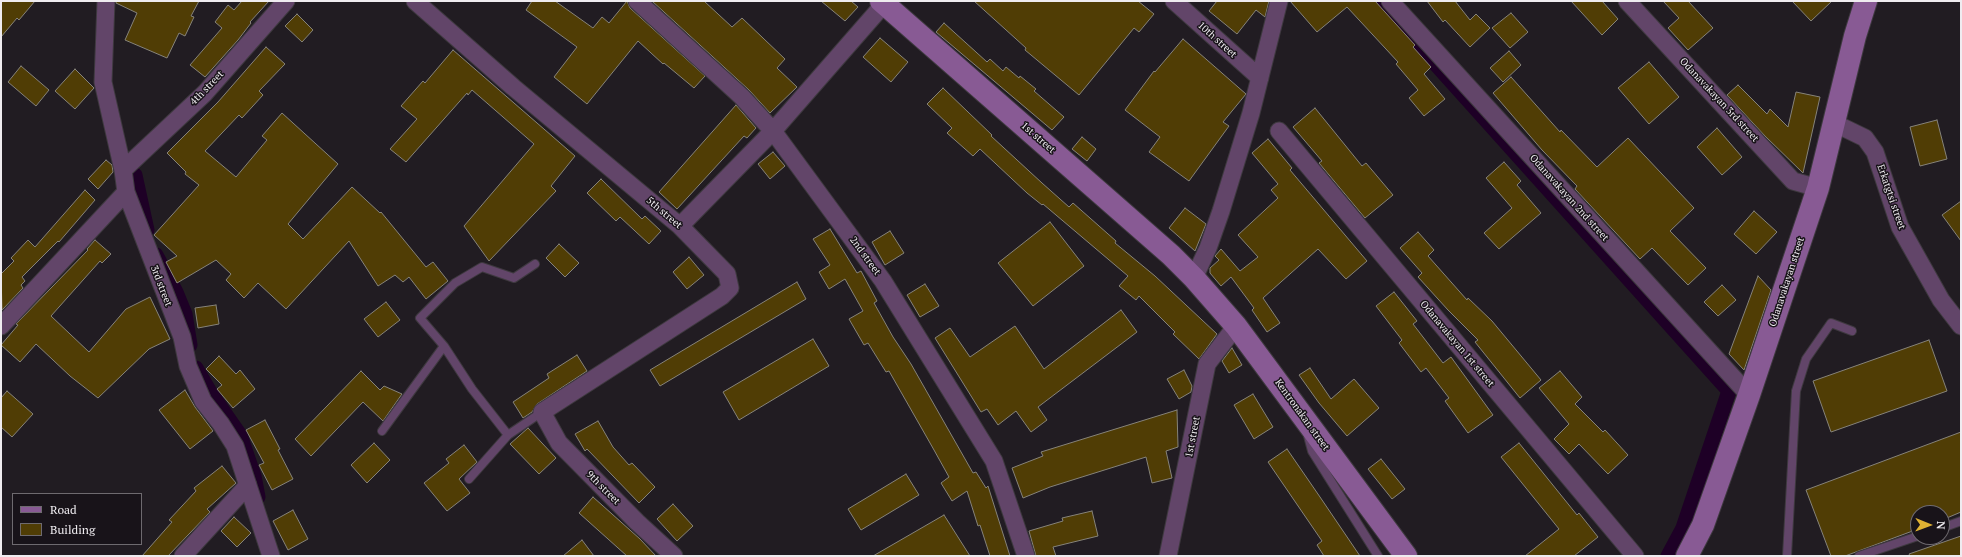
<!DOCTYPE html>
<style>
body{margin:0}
#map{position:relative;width:1962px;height:557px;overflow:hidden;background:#211c22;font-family:"PT Serif",serif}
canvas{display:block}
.frame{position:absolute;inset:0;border:2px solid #efecf0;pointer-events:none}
.legend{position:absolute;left:12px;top:493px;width:130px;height:52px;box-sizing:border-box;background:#181319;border:1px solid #6e6a6f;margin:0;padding:5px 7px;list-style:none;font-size:12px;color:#efecf0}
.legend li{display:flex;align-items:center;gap:8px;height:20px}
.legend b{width:20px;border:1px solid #6e6a6f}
.north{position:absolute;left:1910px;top:505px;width:40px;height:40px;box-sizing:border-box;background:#181319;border:1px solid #6e6a6f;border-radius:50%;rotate:91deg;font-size:11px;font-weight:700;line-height:16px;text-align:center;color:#efecf0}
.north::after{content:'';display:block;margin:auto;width:14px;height:18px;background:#deb133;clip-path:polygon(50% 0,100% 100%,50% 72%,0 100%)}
</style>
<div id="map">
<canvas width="1962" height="557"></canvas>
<div class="frame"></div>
<ul class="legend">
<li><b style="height:5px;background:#885a94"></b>Road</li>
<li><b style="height:11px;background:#503d05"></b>Building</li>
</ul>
<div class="north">N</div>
</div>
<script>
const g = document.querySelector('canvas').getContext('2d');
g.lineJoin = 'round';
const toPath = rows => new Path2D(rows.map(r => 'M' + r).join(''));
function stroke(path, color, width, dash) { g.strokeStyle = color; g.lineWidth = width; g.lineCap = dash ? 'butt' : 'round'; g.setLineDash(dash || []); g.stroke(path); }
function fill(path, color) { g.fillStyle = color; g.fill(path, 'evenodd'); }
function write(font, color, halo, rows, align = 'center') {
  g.font = font + ' "PT Serif",serif'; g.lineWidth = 3; g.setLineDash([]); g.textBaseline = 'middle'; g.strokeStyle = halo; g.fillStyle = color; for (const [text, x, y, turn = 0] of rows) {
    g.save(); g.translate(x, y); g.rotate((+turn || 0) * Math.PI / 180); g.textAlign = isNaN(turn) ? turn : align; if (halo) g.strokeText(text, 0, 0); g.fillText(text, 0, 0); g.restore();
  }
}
stroke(toPath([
 [1379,1,1729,391,1683,528,1668,556],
 [135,175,147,230],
 [156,255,176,292,185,314,190,345],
 [196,368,210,392,240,435,254,476,258,497]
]), '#1e0026', 15);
const building = toPath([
 [1,1,35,1,19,20,17,18,1,37,1,1],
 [116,1,199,1,191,16,194,17,185,36,179,33,167,58,125,40,137,13,116,3,116,1],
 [242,1,269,1,250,22,251,23,238,40,205,77,190,65,222,28,215,22,228,5,234,10,242,1],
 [532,1,555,1,593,28,602,17,609,23,627,1,630,8,705,76,694,88,664,63,663,64,638,41,587,104,554,77,577,47,526,10,532,1],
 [652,1,704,1,732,27,742,18,785,59,777,68,797,87,770,113,749,90,652,1],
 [821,1,851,1,858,7,845,21,821,1],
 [974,1,1138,1,1154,14,1139,32,1134,28,1079,95,1025,50,1026,48,974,1],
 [1217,1,1269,1,1265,17,1256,10,1237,34,1209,11,1217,1],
 [1290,1,1375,1,1415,45,1413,47,1431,67,1424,74,1445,99,1424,116,1409,98,1418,90,1396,64,1398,62,1347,7,1317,32,1290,1],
 [1427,1,1455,1,1470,20,1476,14,1490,28,1470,47,1445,20,1443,22,1427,1],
 [1571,1,1602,1,1618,19,1602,35,1571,1],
 [1663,1,1688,1,1713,28,1688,50,1668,28,1679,18,1663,1],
 [1792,1,1832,1,1811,21,1792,1],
 [1511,13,1528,32,1510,48,1492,28,1511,13],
 [297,14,313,30,302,42,285,26,297,14],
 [944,23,987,62,990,59,1003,71,1006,67,1019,78,1020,76,1036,89,1034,91,1064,117,1052,130,936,32,944,23],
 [880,38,908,62,891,82,863,57,880,38],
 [1183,39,1246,94,1223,122,1229,126,1189,181,1149,152,1160,137,1125,110,1154,71,1155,72,1183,39],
 [266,47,285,64,259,91,263,95,242,118,239,115,205,151,236,177,267,140,262,136,282,113,338,164,288,224,303,239,352,187,380,213,381,212,426,267,433,262,448,281,426,299,409,277,403,282,395,275,378,286,349,241,286,309,258,283,244,298,226,280,231,274,216,260,177,283,166,262,177,256,154,235,199,185,185,174,186,172,167,153,218,102,266,47],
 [453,50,575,156,551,186,556,191,489,261,464,226,534,144,472,90,468,95,467,93,406,162,390,149,417,119,401,106,423,81,425,83,453,50],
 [1509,51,1521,65,1503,82,1490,68,1509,51],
 [1649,62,1679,97,1649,124,1618,88,1649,62],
 [21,66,49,90,36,106,8,82,21,66],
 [75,69,94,88,75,109,55,91,75,69],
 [1511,77,1560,132,1561,130,1597,167,1628,138,1694,208,1670,231,1706,268,1688,285,1652,248,1640,259,1575,189,1577,186,1542,150,1493,93,1511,77],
 [1738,85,1767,114,1770,109,1788,127,1796,92,1820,97,1803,173,1765,136,1727,95,1738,85],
 [943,88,992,135,991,136,1042,183,1069,207,1073,203,1116,241,1115,243,1155,276,1217,334,1199,359,1173,334,1175,332,1139,296,1136,300,1119,286,1128,276,1043,204,1042,205,1027,193,980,149,973,156,947,133,952,128,927,104,943,88],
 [736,105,756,128,747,138,744,136,677,209,659,192,736,105],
 [1315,108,1362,166,1366,163,1393,195,1365,218,1319,163,1322,161,1293,127,1315,108],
 [1937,120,1947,159,1920,166,1910,127,1937,120],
 [1717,128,1742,157,1722,175,1697,147,1717,128],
 [1082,137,1096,149,1087,161,1072,149,1082,137],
 [1268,139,1292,168,1290,170,1367,261,1346,279,1318,249,1263,298,1280,323,1267,332,1252,310,1254,308,1231,277,1221,286,1210,273,1210,268,1219,260,1215,256,1221,249,1240,271,1258,257,1238,235,1278,198,1271,190,1278,184,1252,153,1268,139],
 [773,152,785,166,770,179,758,164,773,152],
 [106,160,112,165,113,172,98,189,88,179,106,160],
 [1504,162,1521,181,1517,185,1541,213,1499,249,1484,233,1512,208,1486,178,1504,162],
 [601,179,642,219,645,216,661,231,649,244,620,217,616,221,587,193,601,179],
 [85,190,95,200,59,242,58,241,22,277,25,281,21,285,23,288,2,310,1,274,14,261,11,258,28,240,35,247,85,190],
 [1961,201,1961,241,1942,215,1961,201],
 [1185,208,1206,224,1195,251,1169,228,1185,208],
 [1754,211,1777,232,1756,254,1734,234,1754,211],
 [1050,222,1084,266,1033,306,998,263,1050,222],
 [830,229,857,273,861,271,877,301,874,303,893,337,911,364,973,473,976,472,986,488,988,486,1010,556,990,556,980,525,978,526,967,491,952,501,941,483,949,477,934,450,889,371,886,372,868,343,864,345,849,319,863,311,845,279,829,289,819,272,830,265,813,239,830,229],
 [890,231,904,253,885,265,872,242,890,231],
 [1418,232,1434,250,1428,256,1467,300,1468,298,1492,321,1541,380,1520,398,1475,342,1478,340,1448,310,1418,277,1422,273,1400,248,1418,232],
 [95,240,111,254,102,263,100,261,51,316,89,352,126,309,150,297,170,339,149,349,98,398,70,376,36,344,20,362,1,345,18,325,16,324,88,250,87,249,95,240],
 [559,244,579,263,565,277,546,258,559,244],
 [689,257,704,275,687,289,673,272,689,257],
 [1758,276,1771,290,1744,370,1729,354,1758,276],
 [797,282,806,299,660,386,650,370,797,282],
 [925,284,939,306,920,317,907,295,925,284],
 [1722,285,1736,300,1718,316,1704,302,1722,285],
 [1394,292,1417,321,1413,324,1443,363,1451,357,1493,415,1468,433,1445,401,1449,398,1426,368,1421,372,1399,343,1402,340,1376,306,1394,292],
 [386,302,400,320,378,337,364,319,386,302],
 [216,305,219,324,198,328,195,308,216,305],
 [1121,310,1137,332,1038,407,1047,420,1031,432,1016,411,998,425,987,409,981,412,935,338,950,328,970,357,1015,326,1044,369,1121,310],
 [813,339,829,366,739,420,723,392,813,339],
 [1929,340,1947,391,1831,432,1813,381,1929,340],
 [1232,348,1242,365,1229,373,1222,361,1232,348],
 [577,355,587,371,537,404,532,412,523,418,513,402,549,378,547,374,577,355],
 [219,356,236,374,240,370,255,389,233,408,217,389,222,385,206,369,219,356],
 [1310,368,1331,399,1354,379,1379,408,1347,436,1319,403,1299,375,1310,368],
 [1184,370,1192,386,1191,392,1179,399,1167,379,1184,370],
 [361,371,380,390,384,386,402,394,383,421,363,402,311,456,295,439,361,371],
 [1560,371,1582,397,1575,404,1603,432,1605,430,1628,455,1608,474,1579,444,1569,454,1554,439,1569,424,1539,388,1560,371],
 [185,390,195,407,213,431,190,449,159,410,185,390],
 [7,391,33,414,12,437,1,427,1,398,7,391],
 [1253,394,1273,427,1254,439,1234,405,1253,394],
 [1177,410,1178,447,1166,451,1172,478,1152,483,1146,457,1050,487,1023,498,1012,468,1043,456,1041,452,1177,410],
 [265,420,280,449,278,450,293,479,272,490,259,465,264,463,246,430,265,420],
 [598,421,613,447,629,465,632,463,655,487,639,503,587,449,585,451,575,434,598,421],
 [528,428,556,458,539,474,510,444,528,428],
 [1961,432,1961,512,1942,520,1942,513,1918,513,1918,529,1845,556,1831,556,1806,490,1961,432],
 [374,443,390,460,367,483,351,465,374,443],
 [1519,443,1577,515,1579,513,1598,537,1574,556,1525,556,1559,529,1501,457,1519,443],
 [464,445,477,462,459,479,470,493,447,511,424,483,449,463,446,459,464,445],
 [1287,449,1320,497,1360,556,1324,556,1317,545,1322,541,1268,462,1287,449],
 [1381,459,1405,489,1392,499,1368,469,1381,459],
 [222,466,236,483,207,509,210,512,168,556,142,556,172,522,169,520,196,491,194,488,222,466],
 [906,474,919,495,861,530,848,509,906,474],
 [593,497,640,539,656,556,627,556,579,513,593,497],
 [673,504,693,526,677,541,657,519,673,504],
 [293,510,308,539,288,550,273,521,293,510],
 [1092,511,1098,536,1053,547,1056,556,1036,556,1029,531,1063,521,1062,518,1092,511],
 [944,515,970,556,873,556,944,515],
 [234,517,251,533,237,547,221,531,234,517],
 [1961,536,1961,556,1910,556,1909,554,1961,536],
 [582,540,594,556,563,556,582,540]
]);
fill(building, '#503d05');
stroke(building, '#86837a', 1);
const lane = toPath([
 [382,431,444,346],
 [508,435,472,389,444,346,420,318,455,283,482,267,514,278,535,264],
 [1308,436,1312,451,1378,556],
 [469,479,508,435,542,412],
 [1942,528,1961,521],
 [1787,556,1796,391,1806,359,1831,323,1852,331],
 [1859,556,1918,536]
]);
const street = toPath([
 [106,1,103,82,123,170,126,192,182,337,188,366,203,401,221,424,235,446,271,556],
 [415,1,513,87,680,226,727,274,730,288,722,296,542,412,559,443,637,522,674,556],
 [637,1,742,97,773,131,883,281,994,461,1026,556],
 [1174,1,1260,78],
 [1390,1,1749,395],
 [1627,1,1793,181,1818,188],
 [1834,123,1865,138,1875,152,1900,227,1941,300,1961,326],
 [1279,131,1635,556],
 [123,170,205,93,286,1],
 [680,226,773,131,884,4],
 [1194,278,1208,248,1221,211,1251,113,1279,1],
 [1,326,126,192],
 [183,556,248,485],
 [1168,556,1207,364,1236,326]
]);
const secondary = toPath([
 [881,1,1171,255,1194,278,1236,326,1406,556],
 [1687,556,1703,525,1749,395,1818,188,1855,36,1866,1]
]);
stroke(lane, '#3e393f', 10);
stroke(street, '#3e393f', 19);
stroke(secondary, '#3e393f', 24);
stroke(lane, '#624569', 8);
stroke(street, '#624569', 17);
stroke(secondary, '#885a94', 22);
write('10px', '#efecf0', '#181319', [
 ["10th street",1217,40,42],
 ["4th street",207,88,-46],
 ["Odanavakayan 3rd street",1719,100,47],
 ["1st street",1038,138,41],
 ["Erkatgtsi street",1891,197,71],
 ["Odanavakayan 2nd street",1569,198,48],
 ["5th street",664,213,40],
 ["2nd street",865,256,54],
 ["Odanavakayan street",1787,282,-72],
 ["3rd street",161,286,69],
 ["Odanavakayan 1st street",1457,344,50],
 ["Kentronakan street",1302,415,54],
 ["1st street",1193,437,-79],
 ["9th street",603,488,45]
]);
</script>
